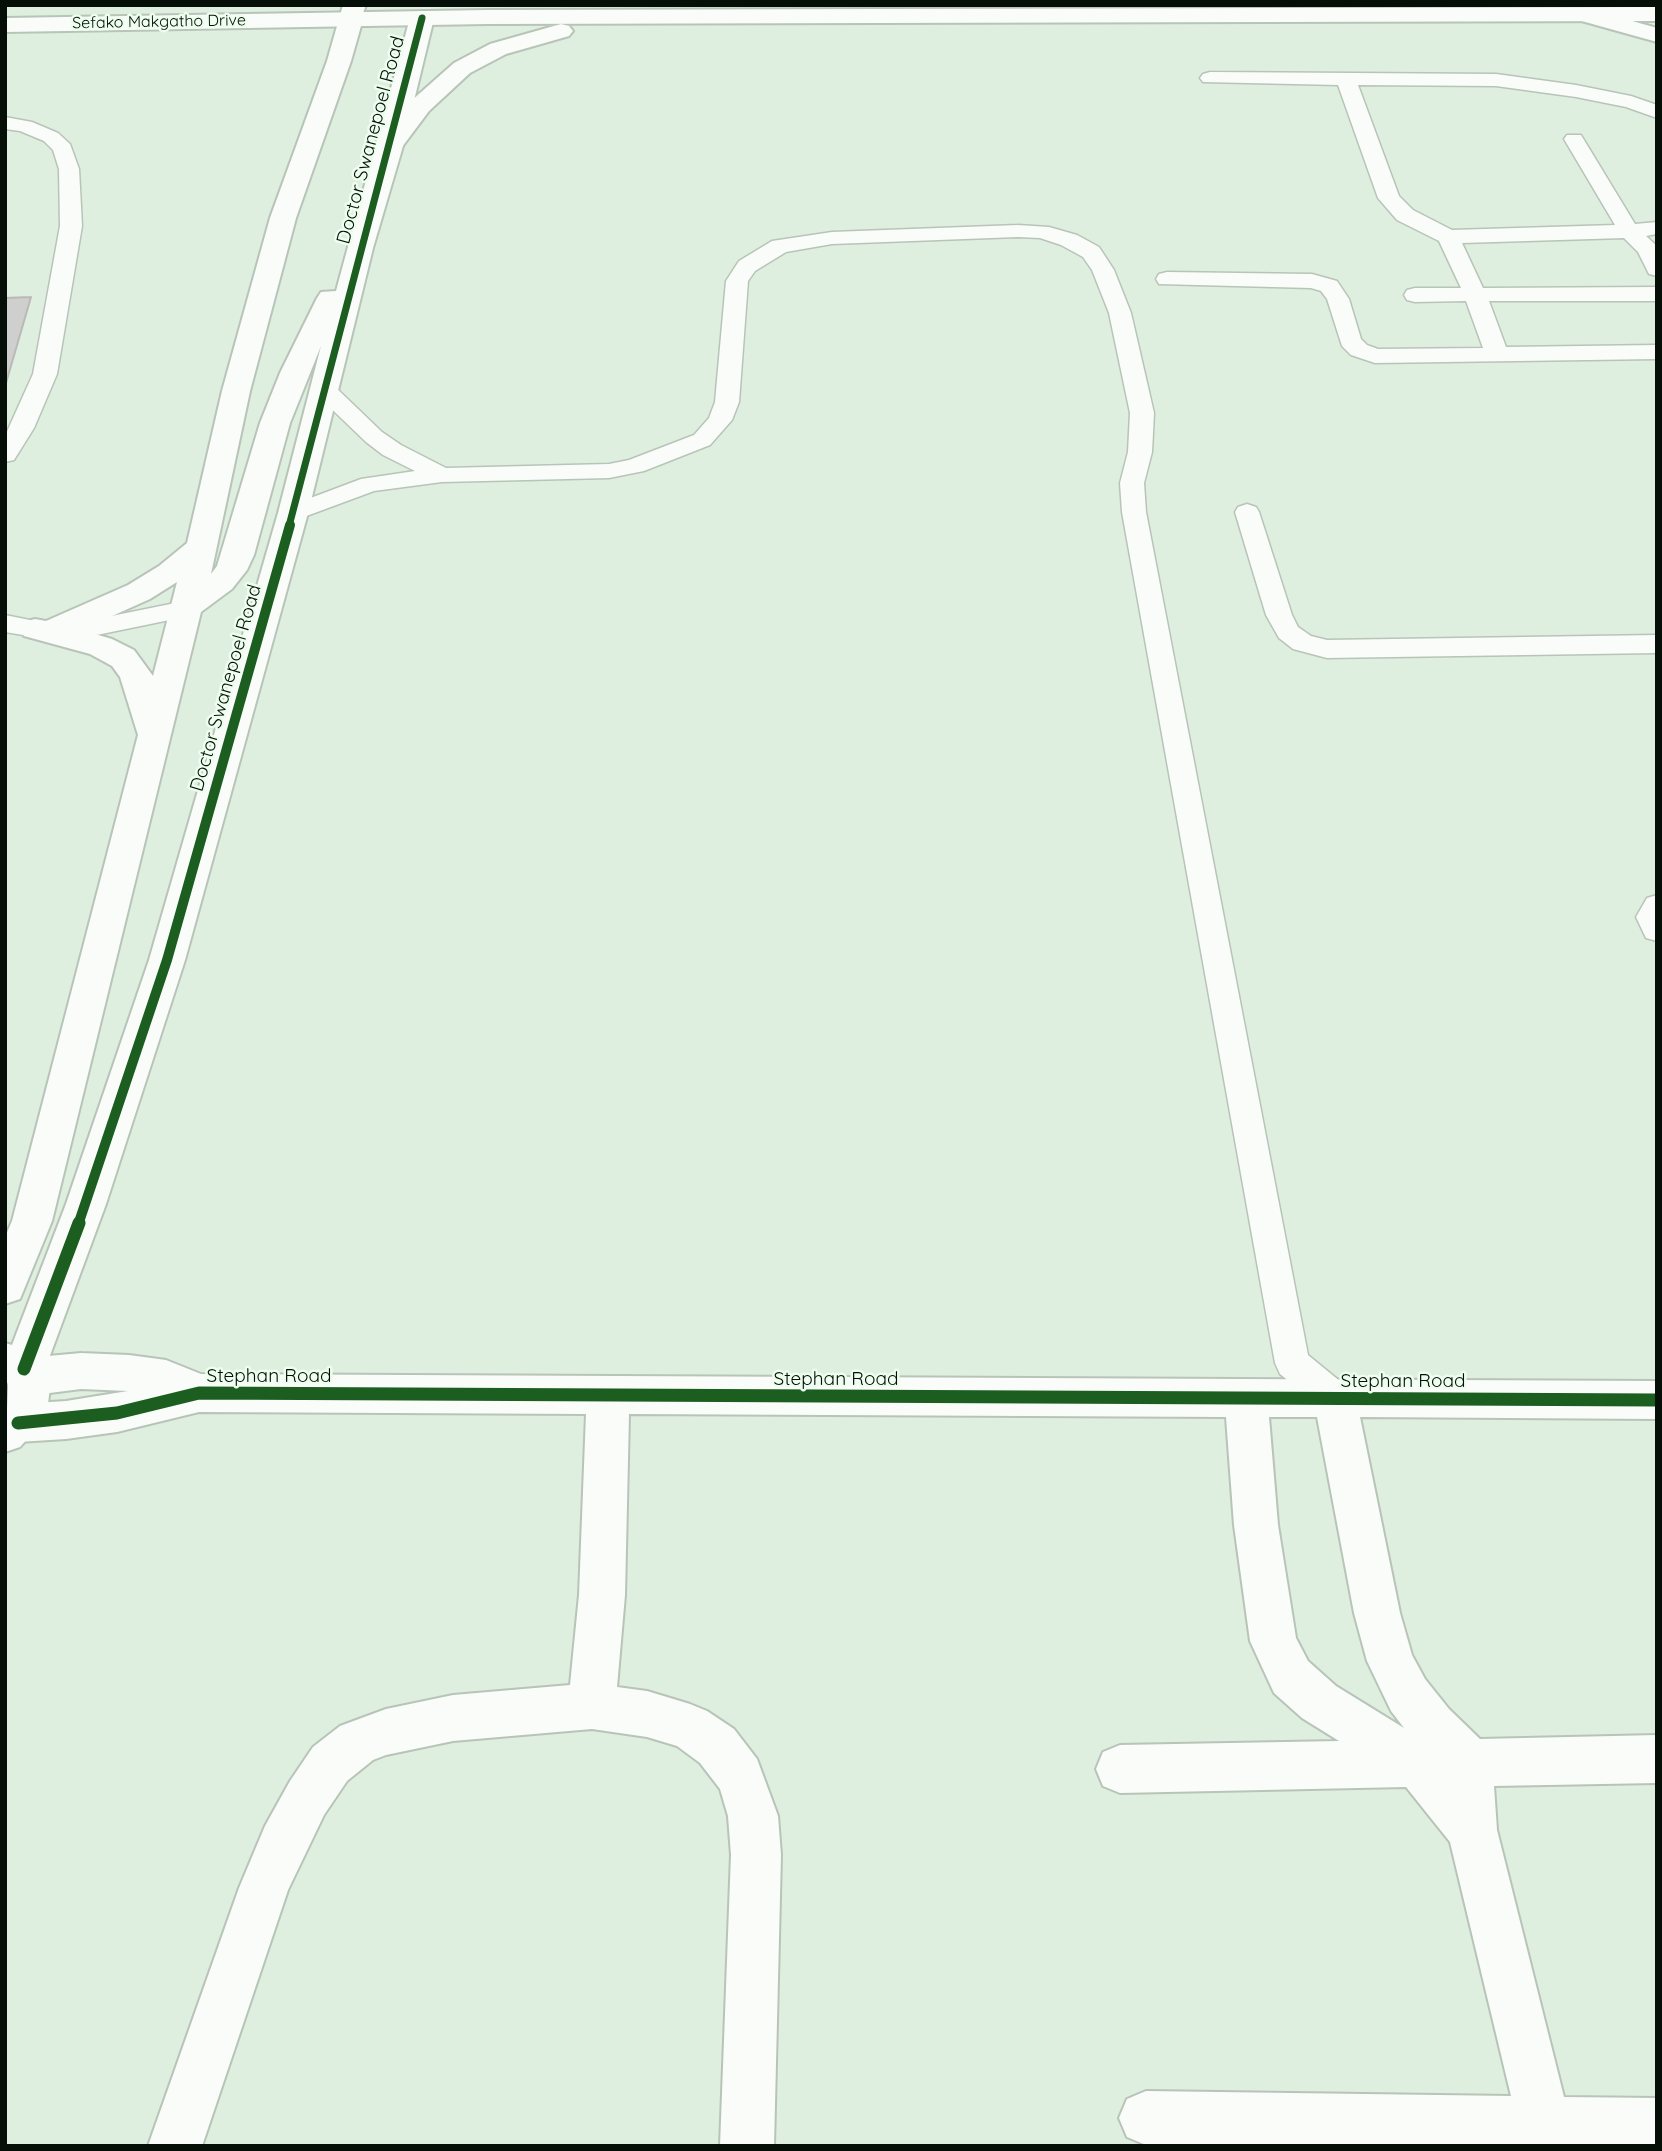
<!DOCTYPE html>
<style>
body{margin:0}
#map{position:relative;width:1662px;height:2151px;overflow:hidden;background:#deeedf;font-family:Quicksand,sans-serif}
canvas{display:block}
.frame{position:absolute;inset:0;border:7px solid #060f07;pointer-events:none}
</style>
<div id="map">
<canvas width="1662" height="2151"></canvas>
<div class="frame"></div>
</div>
<script>
const g = document.querySelector('canvas').getContext('2d');
g.lineJoin = 'round';
function fill(path, color) { g.fillStyle = color; g.fill(path, 'evenodd'); }
const toPath = rows => new Path2D(rows.map(r => 'M' + r).join(''));
function stroke(path, color, width, dash) { g.strokeStyle = color; g.lineWidth = width; g.lineCap = dash ? 'butt' : 'round'; g.setLineDash(dash || []); g.stroke(path); }
function write(font, color, halo, rows, align = 'center') {
  g.font = font + ' Quicksand,sans-serif'; g.lineWidth = 5; g.setLineDash([]); g.textBaseline = 'middle'; g.strokeStyle = halo; g.fillStyle = color; for (const [text, x, y, turn = 0] of rows) {
    g.save(); g.translate(x, y); g.rotate((+turn || 0) * Math.PI / 180); g.textAlign = isNaN(turn) ? turn : align; if (halo) g.strokeText(text, 0, 0); g.fillText(text, 0, 0); g.restore();
  }
}
const building = toPath([
 [31,297,6,383,5,383,5,298,31,297]
]);
fill(building, '#cfd0cd');
stroke(building, '#b9bab7', 2);
const service = toPath([
 [1210,72,1496,74,1576,85,1631,96,1657,105,1657,118,1626,107,1576,97,1496,86,1358,85,1399,196,1413,210,1452,230,1615,225,1564,139,1567,135,1581,135,1635,224,1657,222,1657,234,1646,236,1657,246,1657,276,1649,274,1638,252,1624,238,1462,243,1483,288,1657,287,1657,301,1489,301,1506,347,1657,345,1657,359,1375,363,1351,355,1342,346,1327,299,1321,291,1311,288,1159,284,1156,279,1159,274,1167,272,1312,274,1337,281,1349,299,1361,339,1367,345,1378,349,1483,348,1466,301,1415,302,1407,300,1404,295,1407,290,1415,288,1461,288,1439,241,1397,220,1378,198,1338,85,1203,82,1200,78,1203,74,1210,72],
 [5,117,32,122,58,133,70,144,79,169,82,226,57,374,34,428,14,460,5,462,5,436,33,374,60,226,59,169,53,150,44,141,20,131,5,129,5,117],
 [1018,225,1049,227,1077,235,1099,247,1114,270,1131,313,1154,413,1152,452,1144,483,1146,512,1308,1355,1347,1387,1353,1398,1347,1409,1335,1413,1323,1409,1280,1374,1275,1363,1122,512,1120,483,1128,452,1130,413,1109,313,1092,270,1083,257,1061,245,1040,238,1018,237,832,244,786,252,755,271,748,281,739,402,732,420,710,445,644,471,609,478,442,482,374,491,293,521,284,518,281,513,284,508,361,479,415,471,383,455,366,442,316,394,312,389,316,384,332,384,382,432,401,445,446,468,609,464,629,460,694,435,709,418,715,402,726,281,739,261,772,241,832,232,1018,225],
 [1247,504,1256,507,1259,512,1292,615,1298,627,1311,636,1327,640,1657,635,1657,653,1327,658,1293,649,1279,638,1266,615,1235,512,1238,507,1247,504],
 [185,601,194,603,198,609,194,615,87,637,35,637,5,632,5,615,35,621,87,621,185,601],
 [1657,895,1657,941,1646,938,1636,917,1647,898,1657,895]
]);
const minor = toPath([
 [1586,8,1657,28,1657,42,1578,20,1574,15,1578,10,1586,8],
 [81,1353,129,1355,166,1360,201,1374,1657,1381,1657,1419,1360,1417,1400,1613,1412,1655,1425,1679,1449,1709,1480,1739,1657,1735,1657,1783,1494,1786,1497,1830,1564,2097,1657,2098,1657,2146,1146,2145,1127,2137,1119,2118,1127,2099,1146,2091,1511,2096,1450,1842,1406,1787,1120,1793,1103,1786,1096,1769,1103,1752,1120,1745,1339,1741,1302,1718,1274,1693,1250,1641,1234,1525,1226,1417,629,1414,625,1595,617,1687,647,1691,690,1704,707,1711,734,1729,757,1759,778,1816,781,1855,774,2146,720,2146,731,1855,728,1816,720,1789,700,1763,677,1746,647,1737,592,1729,453,1741,386,1755,373,1760,347,1781,324,1815,288,1890,202,2146,148,2146,239,1888,265,1826,290,1781,313,1747,340,1726,386,1709,453,1695,570,1685,579,1595,586,1414,199,1412,117,1432,66,1439,18,1442,5,1437,5,1409,18,1404,66,1401,128,1391,81,1389,26,1396,11,1390,5,1378,11,1364,26,1358,81,1353],
 [1269,1417,1317,1417,1354,1613,1367,1661,1391,1711,1404,1728,1336,1686,1308,1661,1296,1638,1278,1525,1269,1417]
]);
const tertiary = toPath([
 [422,11,430,13,434,18,403,146,373,248,308,513,185,960,106,1204,45,1369,50,1387,47,1412,40,1425,20,1447,5,1452,8,1387,5,1343,12,1345,66,1204,149,960,278,513,321,346,290,423,254,555,247,570,232,589,201,612,52,1221,20,1299,5,1304,5,1237,12,1221,138,735,120,677,112,666,90,654,24,636,19,629,24,622,35,619,46,621,128,585,159,566,187,543,222,391,270,218,327,61,339,19,343,14,351,12,359,14,363,19,351,61,296,218,250,391,211,574,217,566,260,423,280,373,317,298,321,292,336,291,410,18,414,13,422,11],
 [177,582,153,676,134,650,112,639,81,630,150,599,177,582]
]);
const secondary = toPath([
 [343,5,366,5,359,24,343,24,339,19,343,5]
]);
const primary = toPath([
 [1657,7,1657,21,488,24,5,32,5,18,488,10,1657,7],
 [561,24,569,26,573,31,569,36,506,54,470,73,429,111,399,151,390,154,381,151,377,146,411,101,454,63,490,44,561,24]
]);
stroke(service, '#b8c4b8', 3);
stroke(minor, '#b8c4b8', 4);
stroke(tertiary, '#b8c4b8', 4);
stroke(secondary, '#b8c4b8', 4);
stroke(primary, '#b8c4b8', 4);
fill(service, '#fafcfa');
fill(minor, '#fafcfa');
fill(tertiary, '#fafcfa');
fill(secondary, '#fafcfa');
fill(primary, '#fafcfa');
stroke(toPath([
 [289,526,422,18]
]), '#1b5e20', 7);
stroke(toPath([
 [78,1225,167,960,290,525]
]), '#1b5e20', 10);
stroke(toPath([
 [24,1369,79,1223],
 [18,1423,117,1413,199,1393,1657,1400]
]), '#1b5e20', 13);
write('16px', '#060f07', '#edfeee', [
 ["Sefako Makgatho Drive",159,22,-1]
]);
write('19px', '#060f07', '#edfeee', [
 ["Doctor Swanepoel Road",371,140,-75],
 ["Doctor Swanepoel Road",226,688,-74],
 ["Stephan Road",269,1376],
 ["Stephan Road",836,1379],
 ["Stephan Road",1403,1381]
]);
</script>
